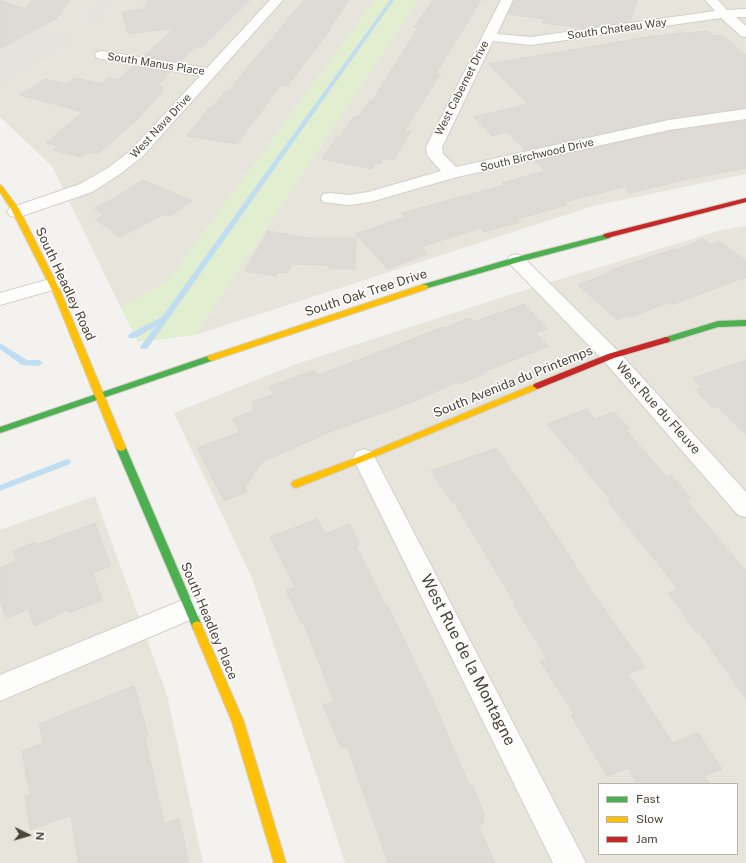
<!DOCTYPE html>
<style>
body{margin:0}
#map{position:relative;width:746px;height:863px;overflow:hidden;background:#f4f2ee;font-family:"Public Sans",sans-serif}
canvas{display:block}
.legend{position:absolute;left:598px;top:783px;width:140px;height:72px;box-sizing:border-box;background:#fff;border:1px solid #b7b4b0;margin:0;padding:5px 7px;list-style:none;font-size:12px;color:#4b4439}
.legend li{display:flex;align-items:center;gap:8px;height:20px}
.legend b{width:20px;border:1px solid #b7b4b0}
.north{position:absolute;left:8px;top:815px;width:40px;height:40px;-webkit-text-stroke:3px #fff;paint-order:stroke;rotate:95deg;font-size:11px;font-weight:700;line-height:16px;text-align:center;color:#4b4439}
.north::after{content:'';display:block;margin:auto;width:14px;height:18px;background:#4b4439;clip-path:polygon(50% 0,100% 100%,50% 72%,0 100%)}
</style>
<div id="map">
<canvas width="746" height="863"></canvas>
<ul class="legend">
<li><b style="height:5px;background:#4caf50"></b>Fast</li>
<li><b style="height:5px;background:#ffc107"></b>Slow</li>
<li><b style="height:5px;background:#c62828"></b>Jam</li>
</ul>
<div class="north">N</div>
</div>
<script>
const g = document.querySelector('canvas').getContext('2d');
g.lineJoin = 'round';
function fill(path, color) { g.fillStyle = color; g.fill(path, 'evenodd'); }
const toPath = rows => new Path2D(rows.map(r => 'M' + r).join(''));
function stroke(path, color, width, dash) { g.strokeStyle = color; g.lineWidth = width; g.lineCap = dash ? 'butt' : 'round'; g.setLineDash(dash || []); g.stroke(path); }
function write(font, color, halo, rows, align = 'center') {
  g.font = font + ' "Public Sans",sans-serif'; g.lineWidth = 3; g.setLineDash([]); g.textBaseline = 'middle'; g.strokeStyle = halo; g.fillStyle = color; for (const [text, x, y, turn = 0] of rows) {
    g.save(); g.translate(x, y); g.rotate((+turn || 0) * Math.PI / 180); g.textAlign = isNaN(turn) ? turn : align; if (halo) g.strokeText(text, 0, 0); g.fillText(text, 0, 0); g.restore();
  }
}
fill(toPath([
 [0,0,375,0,169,280,121,308,52,166,0,117],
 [418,0,746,0,746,174,593,206,195,335],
 [746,226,746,863,345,863,252,578,174,413,296,364,512,294,721,230],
 [599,784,737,784,737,854,599,854],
 [95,496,167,695,203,863,0,863,0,530]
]), '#e7e4dc');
fill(toPath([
 [375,0,418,0,195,335,138,342,121,308,169,280]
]), '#e1eecf');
fill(toPath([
 [99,0,112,0,98,22,85,21],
 [37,28,75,38,3,84,0,83,0,51]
]), '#e6e3df');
fill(toPath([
 [390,0,394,0,147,349,141,349,140,347,155,327,135,338,129,338,128,336,129,334,162,317,390,0],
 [0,343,27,360,39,360,43,363,39,366,22,365,0,349,0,343],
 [67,459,70,460,71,462,70,464,0,491,0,485,67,459]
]), '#c0ddf1');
const building = toPath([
 [0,0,25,9,32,0,70,0,57,18,0,49,0,0],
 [149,0,250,0,201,48,196,47,193,49,180,62,144,56,175,28,128,34,122,12,142,9,149,0],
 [304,0,349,0,329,29,331,29,287,86,281,85,237,144,187,136,209,108,211,108,226,91,228,91,304,0],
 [433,0,481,0,435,75,441,73,403,133,411,131,394,160,383,158,380,164,376,163,372,169,322,159,338,136,340,137,354,116,358,117,370,100,372,101,418,28,414,27,433,0],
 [514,0,637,0,630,22,584,28,542,23,544,19,508,14,514,0],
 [708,31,713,36,720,35,725,37,746,55,746,108,669,119,525,150,507,132,492,136,474,117,528,104,488,64,653,36,708,31],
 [133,66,170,72,157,86,164,87,161,90,164,90,137,120,97,154,87,152,81,157,53,150,58,146,46,143,83,112,20,95,45,79,66,84,76,78,102,84,108,78,118,80,133,66],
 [746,121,746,168,688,179,630,193,624,187,564,202,567,205,517,219,520,222,484,232,480,228,421,247,427,254,388,269,355,234,405,217,402,213,504,185,502,183,545,171,535,161,669,131,746,121],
 [143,180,192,201,170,216,164,214,120,237,95,219,104,215,94,208,114,198,143,180],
 [268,231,309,238,356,238,355,269,329,269,329,265,292,264,287,273,278,272,276,276,245,271,268,231],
 [704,239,711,245,720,241,746,261,746,277,671,305,668,302,630,318,627,316,617,320,578,285,612,271,611,270,674,249,675,250,704,239],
 [524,304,548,329,536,333,549,346,483,372,484,374,459,384,457,382,415,401,332,431,262,462,245,487,247,492,224,501,197,448,240,432,232,419,253,411,252,402,274,394,269,387,314,370,319,375,443,327,445,328,470,318,474,322,524,304],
 [746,360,746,435,717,406,713,408,695,389,701,387,693,378,746,360],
 [587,409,595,419,614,412,630,429,626,430,667,477,671,475,691,498,686,500,746,571,746,699,699,632,697,633,668,593,678,589,608,502,611,501,571,452,570,452,547,424,587,409],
 [496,448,525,489,576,566,575,567,645,667,628,674,673,743,698,733,722,769,705,776,710,784,636,784,629,768,607,776,571,715,574,714,540,661,547,658,513,604,515,603,454,502,452,503,431,471,496,448],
 [317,519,325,534,349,524,360,544,356,545,386,607,388,606,432,698,469,785,472,784,484,814,484,822,478,825,495,863,388,863,347,746,341,748,323,705,334,701,303,622,301,623,286,590,295,587,270,537,317,519],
 [95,523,111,566,93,573,102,600,69,613,68,610,34,626,28,609,6,619,0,601,0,568,17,560,13,551,35,542,36,545,95,523],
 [134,686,148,735,145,737,164,824,179,818,189,863,78,863,71,815,30,830,25,796,30,795,22,751,43,743,39,724,134,686]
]);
fill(building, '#dedbd6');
stroke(building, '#dcd9d4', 1);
const street = toPath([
 [270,0,283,0,142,157,120,174,92,192,22,216,16,217,10,216,7,212,10,208,80,184,108,168,130,151,200,76,102,59,97,58,95,55,97,52,102,51,207,68,270,0],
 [501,0,513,0,497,34,531,37,715,11,705,0,718,0,727,10,746,9,746,17,736,17,746,26,746,37,741,36,721,18,531,45,493,41,442,147,443,154,456,167,669,120,746,109,746,119,669,130,457,177,370,202,349,205,323,202,321,198,323,194,329,193,349,195,368,192,441,171,427,155,426,147,501,0],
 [516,254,522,256,618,351,746,492,746,517,738,515,604,361,510,264,507,260,510,256,516,254],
 [53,278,60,280,62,284,60,288,0,305,0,293,53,278],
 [364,449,372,452,375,458,586,863,553,863,353,458,356,452,364,449],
 [190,597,199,600,203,608,199,616,0,701,0,675,190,597]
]);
const fast = toPath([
 [607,234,610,234,610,238,519,262,424,289,420,287,421,285,513,258,607,234],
 [746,320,746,326,718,327,666,343,662,340,663,338,718,321,746,320],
 [211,355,215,358,214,360,0,433,0,427,211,355],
 [121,445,124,446,126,448,202,626,201,629,197,631,193,629,192,626,116,448,118,446,121,445]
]);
const slow = toPath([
 [0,185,2,186,19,209,61,292,126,448,124,450,121,451,118,450,116,448,53,292,11,209,0,192,0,185],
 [421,285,427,285,428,287,427,289,211,361,207,358,208,356,421,285],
 [537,383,541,386,540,388,367,460,296,488,293,487,291,484,293,481,361,456,537,383],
 [197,621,201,623,202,626,244,722,286,863,274,863,232,722,192,626,193,623,197,621]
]);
const jam = toPath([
 [746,198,746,202,607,238,603,236,604,234,746,198],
 [666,337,669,338,670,340,669,342,614,358,540,388,537,389,533,386,534,384,608,354,666,337]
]);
stroke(street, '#d2d0cb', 2);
stroke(fast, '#d3cfc5', 2);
stroke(slow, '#d3cfc5', 2);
stroke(jam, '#d3cfc5', 2);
fill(street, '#fdfdfc');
fill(fast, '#4caf50');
fill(slow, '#ffc107');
fill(jam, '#c62828');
write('11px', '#4b4439', '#fff', [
 ["South Chateau Way",617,29,-8],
 ["South Manus Place",156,64,9],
 ["West Cabernet Drive",462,88,-63],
 ["West Nava Drive",161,126,-47],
 ["South Birchwood Drive",537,155,-13]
]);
write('13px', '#4b4439', '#fff', [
 ["South Headley Road",65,284,65],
 ["South Oak Tree Drive",366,293,-18],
 ["South Avenida du Printemps",513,382,-22],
 ["West Rue du Fleuve",658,408,48],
 ["South Headley Place",209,621,67]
]);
write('16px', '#4b4439', '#fff', [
 ["West Rue de la Montagne",468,660,63]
]);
</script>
